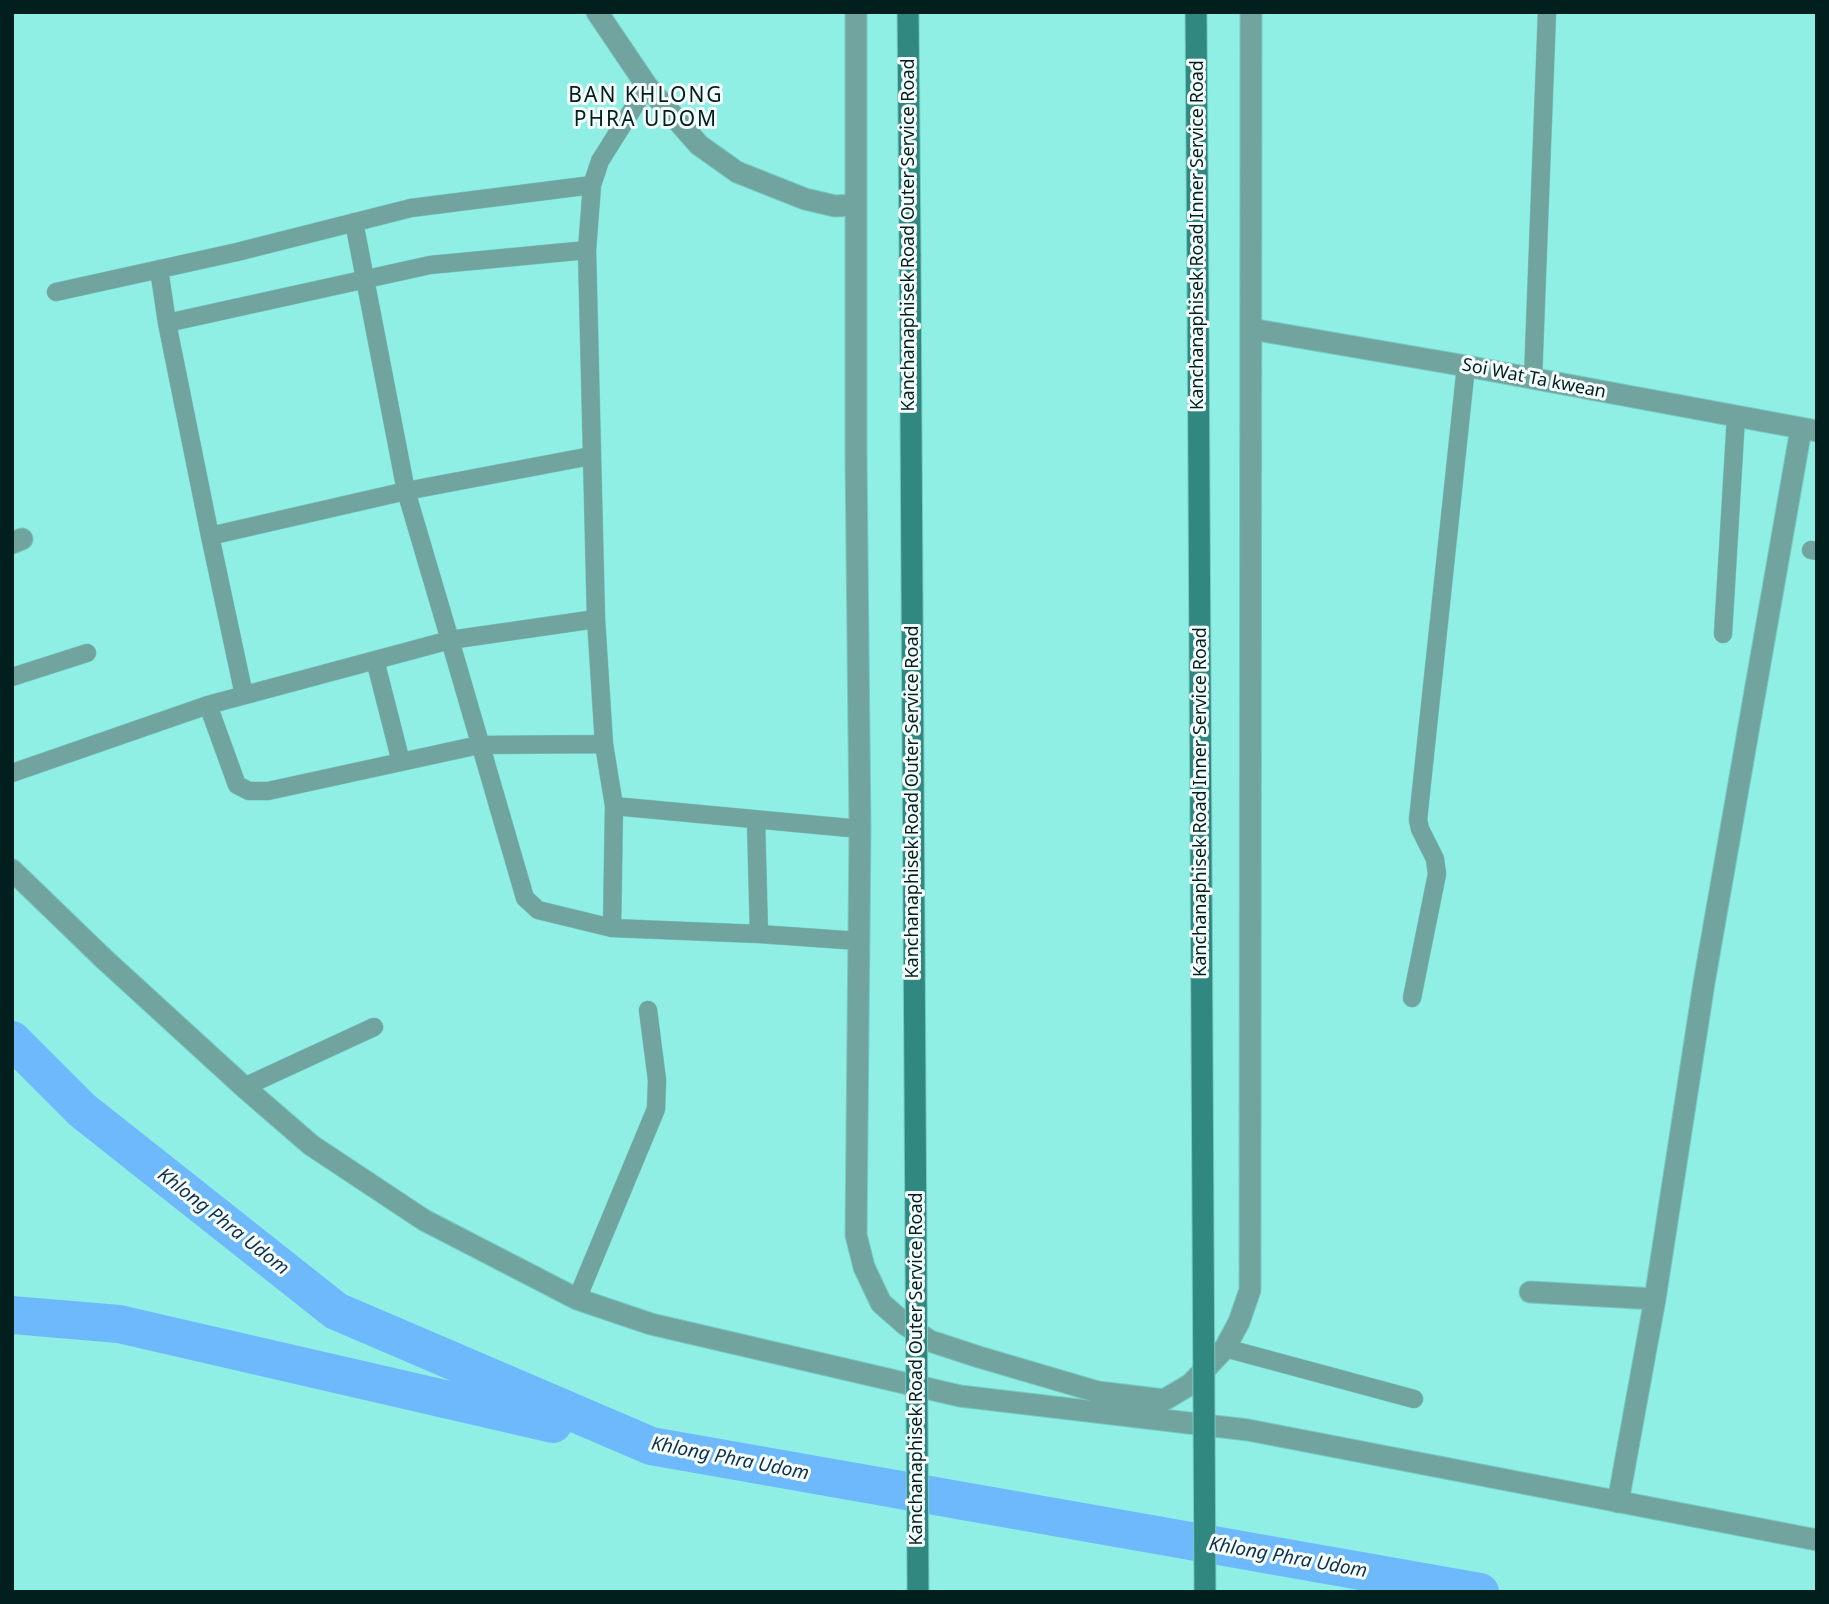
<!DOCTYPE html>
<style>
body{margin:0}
#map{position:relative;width:1829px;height:1604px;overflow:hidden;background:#90efe5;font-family:"Noto Sans",sans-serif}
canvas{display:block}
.frame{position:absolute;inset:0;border:14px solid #011f1c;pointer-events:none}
</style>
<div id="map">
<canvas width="1829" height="1604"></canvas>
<div class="frame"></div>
</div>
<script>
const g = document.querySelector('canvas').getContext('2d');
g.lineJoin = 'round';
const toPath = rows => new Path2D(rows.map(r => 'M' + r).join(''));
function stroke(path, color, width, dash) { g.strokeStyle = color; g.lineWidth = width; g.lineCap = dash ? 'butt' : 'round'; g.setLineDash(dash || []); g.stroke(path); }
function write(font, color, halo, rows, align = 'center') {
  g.font = font + ' "Noto Sans",sans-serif'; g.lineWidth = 6; g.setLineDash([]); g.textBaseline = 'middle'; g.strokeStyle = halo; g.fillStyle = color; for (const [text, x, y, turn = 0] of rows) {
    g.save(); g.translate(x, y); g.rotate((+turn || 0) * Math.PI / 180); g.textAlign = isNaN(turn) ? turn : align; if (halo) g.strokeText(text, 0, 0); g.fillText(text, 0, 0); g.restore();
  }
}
stroke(toPath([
 [12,1040,82,1110,336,1311,651,1446,1480,1592],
 [12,1315,119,1324,553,1424]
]), '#6eb9fc', 38);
const service = toPath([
 [159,269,167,323,210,536,406,491,591,456],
 [56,292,237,252,411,208,592,185],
 [167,323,430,265,587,250],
 [1533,379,1547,12],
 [210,536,244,695],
 [1811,550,1817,551],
 [596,619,450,640,525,898,538,910,612,928,759,934,859,941],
 [1723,634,1736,417],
 [375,660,401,762],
 [12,677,87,653],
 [208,705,237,785,249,791,268,791,479,745,604,744],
 [12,773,208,705,450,640,406,491,354,222],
 [614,806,860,829],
 [756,820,759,934],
 [612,928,614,806,604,744,596,619,587,250,592,185,600,161,647,86],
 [1412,998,1437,874,1435,859,1420,829,1418,820,1466,366],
 [244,1087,374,1027],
 [577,1299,656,1109,657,1080,648,1010],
 [1225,1348,1414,1399]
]);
const minor = toPath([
 [856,12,856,455,860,829,856,1235,864,1267,881,1303,906,1325,930,1341,979,1357,1098,1392,1164,1400,1191,1384,1225,1348,1239,1322,1250,1290,1251,12],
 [1251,329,1466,366,1817,431],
 [12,543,22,539],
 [12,870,103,958,244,1087,311,1145,424,1220,577,1299,651,1324,960,1396,1248,1430,1817,1540],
 [1530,1292,1655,1299,1704,983,1801,429],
 [1618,1502,1655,1299]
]);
const tertiary = toPath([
 [597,12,647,86,699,145,737,172,805,199,835,206,855,205]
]);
const secondary = toPath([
 [908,12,910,256],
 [1196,12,1198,303]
]);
stroke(service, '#76cac1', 19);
stroke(minor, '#76cac1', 23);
stroke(tertiary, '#76cac1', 23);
stroke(secondary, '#76cac1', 23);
stroke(service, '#71a49e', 18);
stroke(minor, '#71a49e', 21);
stroke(tertiary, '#71a49e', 21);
stroke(secondary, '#318881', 21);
const secondaryBridge = toPath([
 [910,256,918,1592],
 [1198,303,1205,1592]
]);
stroke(secondaryBridge, '#76cac1', 23, []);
stroke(secondaryBridge, '#318881', 21);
write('18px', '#011f1c', '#f6fefd', [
 ["Kanchanaphisek Road Outer Service Road",909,235,-90],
 ["Kanchanaphisek Road Inner Service Road",1198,235,-90],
 ["Soi Wat Ta kwean",1534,379,11],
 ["Kanchanaphisek Road Outer Service Road",913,802,-90],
 ["Kanchanaphisek Road Inner Service Road",1201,802,-90],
 ["Kanchanaphisek Road Outer Service Road",917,1369,-90]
]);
write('italic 19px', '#102f4a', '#f6fefd', [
 ["Khlong Phra Udom",223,1222,38],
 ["Khlong Phra Udom",730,1459,11],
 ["Khlong Phra Udom",1288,1558,10]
]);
g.letterSpacing = '2px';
write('21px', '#011f1c', '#f6fefd', [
 ["BAN KHLONG",646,96],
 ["PHRA UDOM",646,120]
]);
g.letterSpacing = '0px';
</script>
